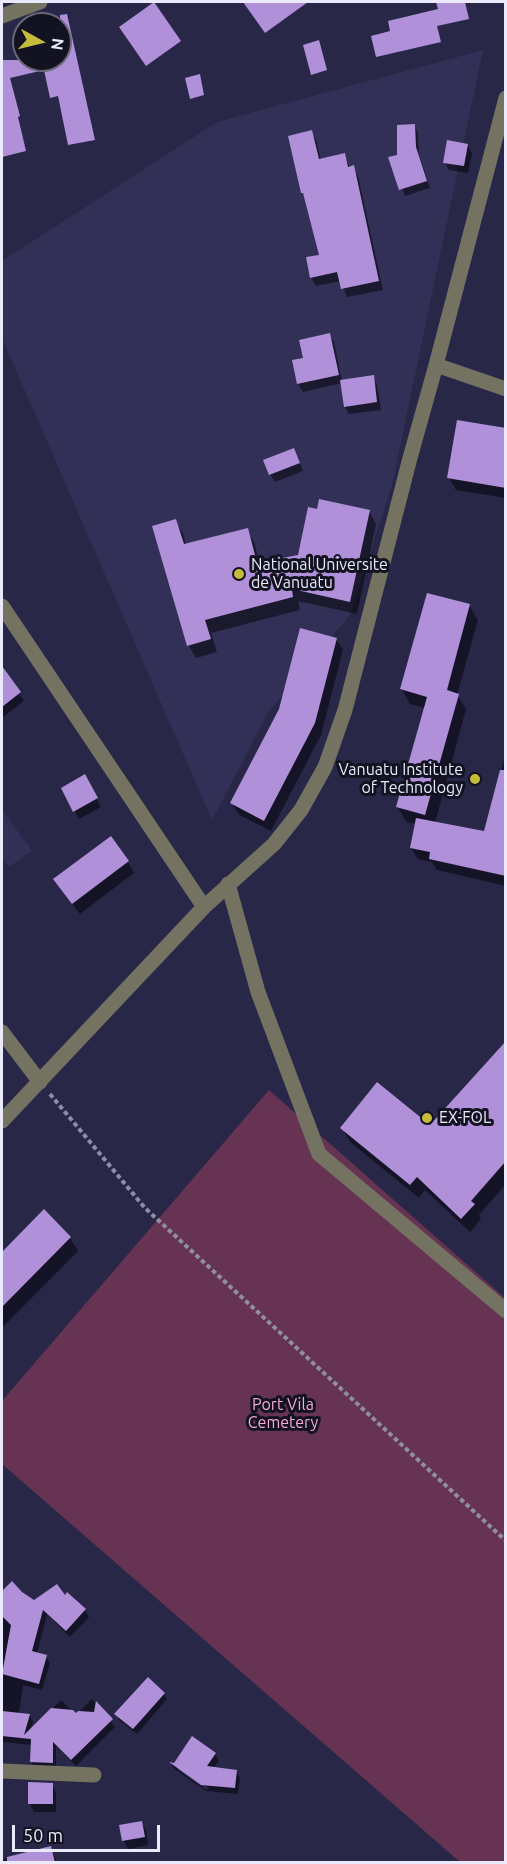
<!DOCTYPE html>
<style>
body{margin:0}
#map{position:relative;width:507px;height:1864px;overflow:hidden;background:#292748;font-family:Ubuntu,sans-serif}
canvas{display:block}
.frame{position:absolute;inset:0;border:3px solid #eaeafc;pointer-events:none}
.north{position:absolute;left:12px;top:12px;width:60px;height:60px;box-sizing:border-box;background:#121221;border:2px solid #686879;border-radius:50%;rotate:98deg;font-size:16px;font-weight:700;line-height:24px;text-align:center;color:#eaeafc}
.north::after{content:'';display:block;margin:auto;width:21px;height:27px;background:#c6bc3c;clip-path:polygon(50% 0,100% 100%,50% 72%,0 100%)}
.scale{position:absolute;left:12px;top:1825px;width:148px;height:27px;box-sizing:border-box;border:3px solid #eaeafc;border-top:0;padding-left:8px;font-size:18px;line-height:21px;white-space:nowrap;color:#eaeafc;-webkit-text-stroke:4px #121221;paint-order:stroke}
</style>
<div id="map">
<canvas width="507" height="1864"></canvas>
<div class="frame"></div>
<div class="north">N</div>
<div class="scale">50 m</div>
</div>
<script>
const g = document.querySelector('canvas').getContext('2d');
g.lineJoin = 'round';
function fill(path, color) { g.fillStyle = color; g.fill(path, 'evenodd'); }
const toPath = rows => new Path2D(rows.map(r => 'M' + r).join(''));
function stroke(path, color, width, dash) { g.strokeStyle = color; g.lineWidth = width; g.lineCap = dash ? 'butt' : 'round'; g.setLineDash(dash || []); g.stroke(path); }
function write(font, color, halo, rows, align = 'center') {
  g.font = font + ' Ubuntu,sans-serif'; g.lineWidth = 6; g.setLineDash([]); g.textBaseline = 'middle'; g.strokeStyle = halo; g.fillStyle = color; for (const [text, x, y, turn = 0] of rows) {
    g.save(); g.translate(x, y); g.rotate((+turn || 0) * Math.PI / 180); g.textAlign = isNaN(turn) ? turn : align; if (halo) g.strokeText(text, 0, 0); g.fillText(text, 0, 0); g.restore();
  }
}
fill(toPath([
 [483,50,392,485,350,615,269,711,212,820,2,338,2,261,217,122],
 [3,811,32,851,9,867,2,857]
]), '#323056');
fill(toPath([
 [269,1090,505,1298,505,1862,460,1862,2,1464,2,1401]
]), '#663452');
fill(toPath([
 [415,126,418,133,419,155,430,188,405,196,390,158,399,156],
 [311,132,316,140,321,160,344,154,350,168,353,167,358,176,383,290,347,297,341,281,316,286,311,277,321,256,307,200,303,193],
 [467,145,472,153,468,173,449,170,445,163],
 [329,335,334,342,342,381,373,377,377,385,381,410,349,414,345,407,342,383,303,392,298,384,293,361,305,359],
 [506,430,506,498,456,490,449,478],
 [298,458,303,471,275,482,270,474],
 [369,511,376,524,357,614,298,601,300,610,211,633,217,652,196,658,189,646,154,527,175,521,183,533,186,545,247,530,254,542,260,564,299,556],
 [469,606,478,620,457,695,466,709,435,823,486,833,506,751,506,886,437,870,432,862,418,859,411,848,416,824,406,822,398,807,425,708,410,704,402,689],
 [336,639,343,650,321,735,271,831,239,815,232,803],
 [2,669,24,701,3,717,2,715],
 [85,776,101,807,79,819,63,789],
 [128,862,134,873,80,914,62,891],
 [506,1043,506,1184,479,1215,481,1219,470,1232,425,1190,419,1198,350,1142,342,1128,431,1127],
 [44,1212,70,1238,78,1251,2,1328,2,1254],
 [12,1583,21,1593,34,1602,64,1597,68,1594,85,1610,89,1617,70,1637,47,1614,37,1654,46,1657,50,1663,42,1690,23,1685,19,1714,29,1715,33,1722,30,1731,61,1700,76,1715,92,1699,115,1727,76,1766,56,1746,56,1770,35,1769,31,1762,32,1745,2,1742,2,1594],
 [163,1693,167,1699,137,1734,119,1720,116,1714],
 [215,1754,219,1761,213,1769,236,1771,240,1778,238,1794,206,1791,174,1769,171,1764],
 [178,1767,209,1788,207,1790,178,1770],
 [52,1784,56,1792,56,1812,34,1812,30,1804],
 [141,1823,146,1830,148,1845,128,1849,124,1841,121,1827],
 [50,1847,57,1862,2,1862,2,1860]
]), '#0007');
fill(toPath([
 [154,2,181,41,146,66,119,27],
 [243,2,308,2,265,33],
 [436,2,465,2,469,19,437,26,441,42,376,57,371,36,390,31,388,21,438,9],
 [67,14,95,140,68,145,58,96,50,98,44,70,10,78,20,116,18,117,26,151,2,157,2,60,60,60,60,15],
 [319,40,327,70,311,75,303,45],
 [200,74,204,95,190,99,185,78],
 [415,124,416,147,427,181,399,190,388,157,397,155,397,125],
 [312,130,319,159,345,153,348,167,354,165,379,281,341,289,337,272,310,278,306,257,319,255,303,193,301,193,288,136],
 [447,140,468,144,464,166,443,163],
 [330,333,339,375,297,384,292,360,303,358,299,340],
 [374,375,377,402,344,407,340,380],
 [457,420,506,428,506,488,447,478],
 [294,448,300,463,269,475,263,460],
 [319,499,370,510,350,602,292,589,293,597,205,620,211,639,187,646,152,526,176,519,184,544,248,528,257,563,298,555,308,507,317,509],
 [427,593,470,604,447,690,459,694,425,815,396,807,427,697,400,689],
 [300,628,337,638,315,723,264,821,230,803,279,709],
 [2,666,21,692,2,707],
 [500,770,506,770,506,876,429,859,430,852,410,848,416,818,484,831],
 [85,774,98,798,73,812,61,788],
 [111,836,129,861,72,904,53,879],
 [506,1041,506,1161,471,1201,475,1204,461,1219,417,1177,410,1185,340,1128,377,1082,430,1125],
 [44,1209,71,1237,2,1307,2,1252],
 [12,1581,22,1592,34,1600,57,1584,65,1595,67,1592,86,1609,66,1631,43,1610,32,1651,47,1655,39,1684,2,1674,11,1625,2,1616,2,1591],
 [148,1677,165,1693,133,1729,114,1714],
 [96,1701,113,1719,71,1760,53,1742,53,1763,30,1762,31,1739,2,1736,2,1711,30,1714,24,1735,51,1708,73,1710,76,1713,78,1711,94,1712],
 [192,1736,216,1753,207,1766,237,1770,235,1788,201,1785,169,1762,174,1763],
 [28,1782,53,1783,53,1804,28,1804],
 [142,1821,145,1837,122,1841,119,1825],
 [51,1846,55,1863,7,1863,7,1857]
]), '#b190da');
stroke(toPath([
 [50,1094,145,1208,506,1541]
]), '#8f8ea7', 4, [4.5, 3]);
stroke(toPath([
 [2,16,40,2],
 [436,365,506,389],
 [2,606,204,907],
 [228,884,258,992,319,1154,506,1311],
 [2,1032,40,1082],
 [2,1121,204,907,274,844,301,810,325,767,345,710,410,458,436,365,506,98],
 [2,1771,94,1775]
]), '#747362', 15);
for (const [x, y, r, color] of [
 [239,574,6,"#c6bc3c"],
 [475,779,6,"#c6bc3c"],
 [427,1118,6,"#c6bc3c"]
]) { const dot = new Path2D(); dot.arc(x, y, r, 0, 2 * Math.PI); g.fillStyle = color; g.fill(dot); stroke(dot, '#121221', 2); }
write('16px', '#eaeafc', '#121221', [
 ["National Universite",251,565],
 ["de Vanuatu",251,583],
 ["Vanuatu Institute",463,770,"right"],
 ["of Technology",463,788,"right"],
 ["EX-FOL",439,1118]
], 'left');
write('16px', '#f8a7d6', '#121221', [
 ["Port Vila",283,1405],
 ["Cemetery",283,1423]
]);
</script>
